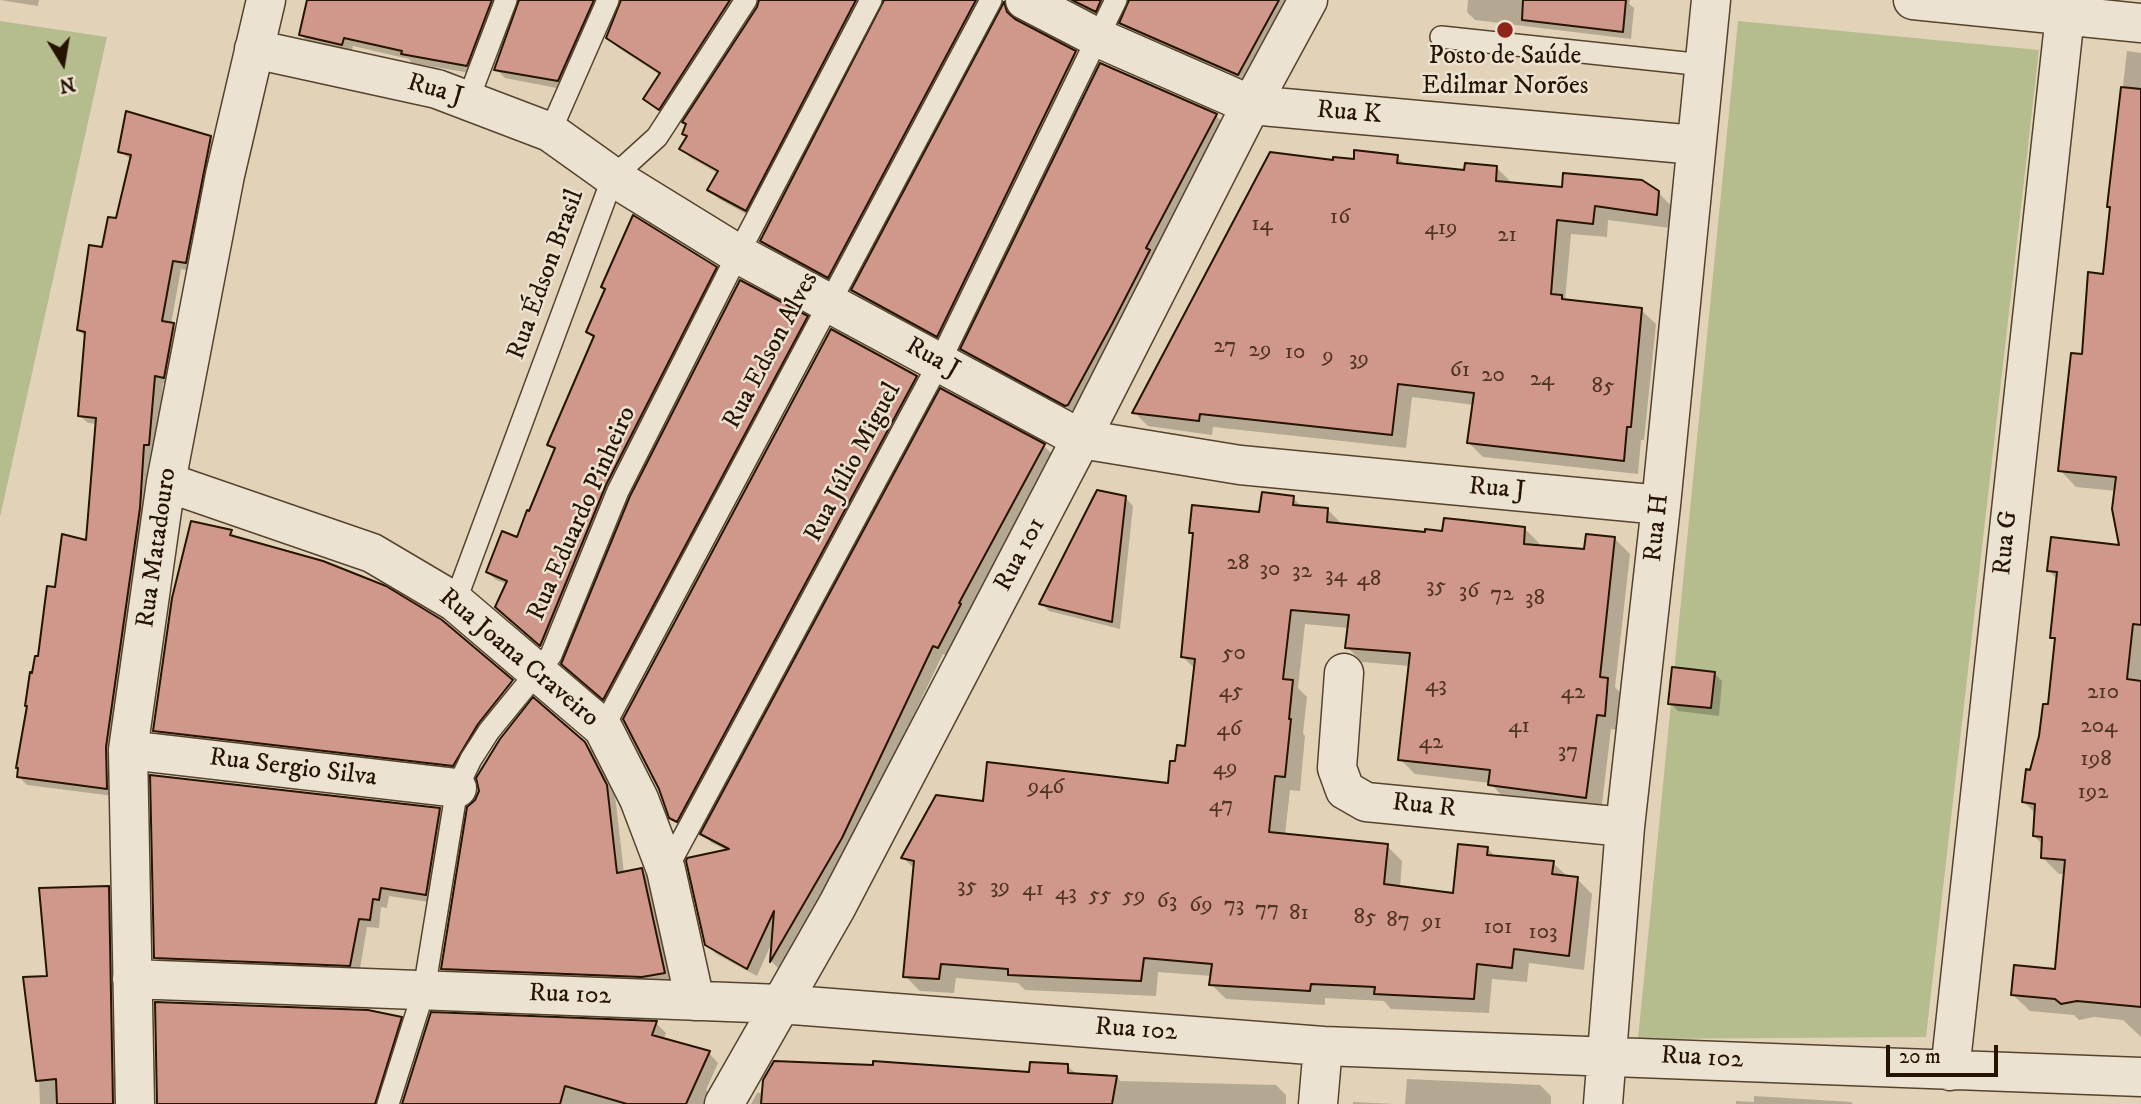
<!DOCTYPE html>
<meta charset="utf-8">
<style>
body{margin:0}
#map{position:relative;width:2141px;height:1104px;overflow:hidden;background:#e2d3b8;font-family:"IM FELL DW Pica",serif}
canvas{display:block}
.north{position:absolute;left:28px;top:28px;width:70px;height:70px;-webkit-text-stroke:5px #ece2d1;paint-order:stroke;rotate:169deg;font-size:19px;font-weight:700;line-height:28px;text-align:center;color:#261300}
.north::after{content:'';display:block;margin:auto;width:24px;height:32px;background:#261300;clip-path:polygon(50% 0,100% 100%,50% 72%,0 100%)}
.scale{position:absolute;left:1886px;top:1045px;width:112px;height:32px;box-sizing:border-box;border:4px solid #261300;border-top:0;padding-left:9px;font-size:21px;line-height:24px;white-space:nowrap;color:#261300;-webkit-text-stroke:5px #ece2d1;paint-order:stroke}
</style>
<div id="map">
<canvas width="2141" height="1104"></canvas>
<div class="north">N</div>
<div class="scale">20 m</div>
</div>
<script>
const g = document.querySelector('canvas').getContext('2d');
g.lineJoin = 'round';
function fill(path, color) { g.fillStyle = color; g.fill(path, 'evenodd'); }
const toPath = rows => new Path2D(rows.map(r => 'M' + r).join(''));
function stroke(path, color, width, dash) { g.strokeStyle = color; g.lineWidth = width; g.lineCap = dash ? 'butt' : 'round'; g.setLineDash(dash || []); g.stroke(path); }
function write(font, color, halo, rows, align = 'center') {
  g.font = font + ' "IM FELL DW Pica",serif'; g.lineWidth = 5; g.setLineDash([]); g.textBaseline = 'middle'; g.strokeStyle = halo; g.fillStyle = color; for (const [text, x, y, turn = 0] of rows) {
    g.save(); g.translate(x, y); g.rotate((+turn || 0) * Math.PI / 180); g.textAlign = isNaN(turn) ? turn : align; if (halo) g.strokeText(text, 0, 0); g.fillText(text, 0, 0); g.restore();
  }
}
fill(toPath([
 [0,21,107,37,0,517],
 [1738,21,2039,50,1926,1037,1638,1039]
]), '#b5bc8e');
fill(toPath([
 [0,0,39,0,38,6],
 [309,0,507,0,476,74,412,63,409,59,353,46,351,53,310,44,301,35],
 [520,0,609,0,567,90,505,78,496,69],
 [623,0,747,0,669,118,645,98,660,75,617,47,608,38],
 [759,0,872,0,755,219,719,199,709,189,719,174,691,158,681,149,688,137,684,133,759,8],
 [884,0,992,0,838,286,771,250,762,241],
 [1066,0,1117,0,1105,20],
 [1131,0,1294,0,1248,84,1131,32,1121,23],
 [1468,0,1630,0,1629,4,1634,8,1631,39,1475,20,1467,12],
 [1004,5,1012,14,1015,21,1075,53,1084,62,947,344,862,299,853,290],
 [2127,51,2141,53,2141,1037,2123,1020,2094,1017,2079,1020,2074,1015,2030,1011,2013,995,2057,971,2065,874,2059,874,2042,857,2043,845,2034,836,2036,814,2024,802,2049,706,2057,642,2052,637,2058,580,2049,571,2121,547,2116,491,2076,487,2060,470,2083,356,2105,276,2112,209,2109,206],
 [1101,65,1216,116,1228,127,1080,415,974,360,962,349],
 [210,138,218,146,193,271,181,269,171,324,181,333,171,385,163,383,157,453,152,452,151,481,114,796,27,785,19,777,40,659,87,542,97,424,88,423,79,415,86,337,79,330,103,249,117,220,131,160,120,151],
 [1397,157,1406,166,1466,172,1497,168,1511,182,1511,184,1658,192,1672,207,1670,228,1608,220,1607,237,1571,234,1565,301,1641,310,1656,324,1644,440,1641,440,1638,474,1483,457,1469,443,1474,405,1412,397,1406,448,1213,427,1212,435,1148,426,1134,412,1334,162],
 [716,268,724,276,549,652,505,615,508,584,496,580,488,572,518,539,556,451,549,444,595,339,588,332,607,290],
 [806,318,815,326,612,706,572,672],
 [916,377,925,386,680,826,671,817],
 [1044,446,1053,455,968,612,969,614,947,656,943,654,850,847,780,970,772,962,773,940,757,976,716,954,707,944,728,851,712,843,703,834],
 [1125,497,1133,506,1120,629,1049,611,1041,603],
 [1293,498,1303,508,1328,510,1343,525,1426,534,1524,528,1539,543,1539,547,1586,551,1615,539,1630,554,1615,687,1622,695,1619,730,1611,729,1601,812,1505,799,1490,783,1415,774,1400,759,1410,666,1362,662,1347,647,1349,628,1305,624,1298,688,1307,697,1303,733,1305,736,1300,791,1290,790,1285,835,1387,846,1402,861,1400,888,1455,895,1487,848,1497,858,1553,863,1568,877,1577,879,1592,894,1584,970,1529,963,1527,982,1492,979,1489,1013,1391,1009,1384,1001,1325,998,1325,1005,1226,999,1211,984,1212,976,1158,972,1156,996,1025,990,1018,983,956,978,954,993,920,991,905,976,915,869,903,858,984,803,1170,785,1177,763,1186,748,1196,670,1183,657,1195,536,1191,532,1260,514],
 [231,532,238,539,441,621,523,693,464,776,166,741,155,730],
 [1714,673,1722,681,1719,716,1678,711,1670,703],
 [584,743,594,752,615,795,624,873,641,870,650,878,673,981,451,977,443,968],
 [440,810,448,819,435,903,389,896,387,908,381,907,379,928,367,927,359,974,165,966,156,957],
 [108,887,118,897,122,1104,40,1104,39,1080,49,977],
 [401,1019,411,1029,387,1104,159,1104],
 [656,1023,666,1033,663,1040,709,1053,718,1063,706,1090,716,1101,715,1104,404,1104],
 [1068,1066,1077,1075,1117,1077,1120,1081,1276,1085,1286,1095,1286,1104,751,1104,757,1093,1031,1074],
 [1407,1079,1540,1085,1551,1096,1551,1104,1405,1104],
 [1754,1096,1851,1102,1853,1104,1736,1104,1736,1101,1754,1102],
 [1353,1102,1396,1104,1353,1104]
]), '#0003');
const building = toPath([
 [307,0,492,0,467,66,401,54,402,51,344,38,342,45,299,35,307,0],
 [519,0,594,0,558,81,494,70,519,0],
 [621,0,730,0,659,110,643,99,660,73,606,38,621,0],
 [759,0,856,0,746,211,707,190,718,171,679,149,687,136,682,134,686,124,682,122,757,7,759,0],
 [884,0,976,0,828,278,760,241,884,0],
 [1072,0,1101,0,1096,12,1072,0],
 [1129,0,1279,0,1238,75,1119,23,1129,0],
 [1523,0,1626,0,1623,32,1522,20,1523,0],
 [1004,2,1007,12,1015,19,1076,51,937,337,851,290,1004,2],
 [1100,63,1217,114,1146,248,1150,250,1112,324,1068,405,1065,406,960,349,1100,63],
 [2121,87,2141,89,2141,625,2133,624,2127,679,2141,681,2141,1007,2077,1001,2061,1004,2055,999,2011,995,2014,965,2055,969,2065,860,2041,858,2042,837,2033,836,2035,804,2022,802,2026,769,2030,770,2039,736,2043,704,2048,704,2055,638,2050,638,2057,572,2047,571,2051,537,2119,545,2112,509,2116,477,2058,471,2071,353,2082,354,2088,272,2103,274,2110,207,2107,207,2121,87],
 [126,111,211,136,186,263,173,261,162,321,174,323,164,378,155,376,149,445,144,445,140,508,106,747,107,789,17,777,18,768,16,768,27,706,25,706,30,672,32,673,35,656,38,656,47,586,55,587,62,534,86,540,96,418,78,416,85,332,77,330,89,245,102,247,108,217,116,218,131,155,118,152,126,111],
 [1354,150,1398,155,1397,163,1464,170,1465,163,1497,166,1496,181,1562,187,1563,173,1642,180,1659,191,1657,215,1595,206,1593,224,1557,220,1551,294,1562,295,1562,299,1642,308,1631,427,1627,427,1624,461,1467,443,1474,393,1398,384,1392,435,1200,414,1199,421,1132,413,1270,152,1333,160,1333,157,1354,159,1354,150],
 [633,215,717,267,606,485,540,646,495,607,507,581,486,572,502,531,517,537,527,510,529,511,555,448,547,445,594,336,586,332,605,289,601,287,633,215],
 [740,280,808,316,603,700,561,664,630,496,740,280],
 [831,329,917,376,677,822,669,818,659,789,623,719,831,329],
 [940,388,1045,444,959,603,961,604,938,648,933,646,842,838,770,962,774,911,747,969,705,945,686,861,687,858,729,849,700,834,940,388],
 [1097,490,1126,496,1112,622,1039,604,1097,490],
 [1262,492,1294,496,1293,505,1328,508,1327,522,1425,532,1425,529,1442,531,1444,518,1463,520,1525,527,1524,544,1584,549,1586,534,1615,537,1600,677,1608,678,1605,716,1597,715,1586,798,1488,785,1490,770,1398,760,1410,653,1345,648,1349,615,1291,610,1283,679,1293,680,1289,719,1291,719,1285,777,1275,776,1269,832,1388,844,1384,884,1453,893,1458,844,1488,847,1487,855,1554,861,1552,874,1578,877,1569,956,1514,949,1512,968,1477,964,1474,999,1374,994,1375,987,1311,984,1310,991,1209,985,1212,964,1144,958,1141,981,1008,975,1008,969,941,964,939,979,903,977,914,861,901,858,936,795,983,801,987,762,1168,783,1170,761,1175,761,1177,745,1185,746,1195,659,1181,657,1193,533,1189,533,1192,505,1259,512,1262,492],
 [191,521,232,530,230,535,323,561,386,586,442,620,513,680,478,724,453,766,153,731,172,598,191,521],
 [1672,667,1715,672,1711,708,1668,704,1672,667],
 [533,697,585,742,607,785,617,873,642,868,665,973,642,977,441,969,467,807,475,800,479,791,476,778,500,739,533,697],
 [150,775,440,808,426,895,381,888,379,900,373,899,370,920,359,919,350,966,154,958,150,775],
 [109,886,113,1104,57,1104,56,1079,36,1081,23,977,47,976,39,888,109,886],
 [155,1002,368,1010,402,1017,375,1104,157,1104,155,1002],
 [431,1012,657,1021,652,1035,710,1051,686,1104,627,1104,565,1086,560,1104,402,1104,431,1012],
 [774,1061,873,1065,873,1061,1029,1072,1030,1062,1068,1064,1068,1073,1117,1076,1112,1104,761,1104,763,1080,774,1061]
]);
fill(building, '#d0988b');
stroke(building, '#261300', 2);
const service = toPath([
 [1441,37,1704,65],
 [468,100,506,0],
 [550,132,608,0],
 [455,602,613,177,657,137,746,0],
 [603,728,991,0],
 [666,870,939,363,1116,0],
 [388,1104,424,990,457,788,471,759,489,731,551,655,618,491,738,254,871,0]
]);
const minor = toPath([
 [1025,0,1096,37,1251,105,1696,145],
 [1913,0,2141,23],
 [254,49,437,89,550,132,613,177,738,254,1081,439,1240,465,1661,505],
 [166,482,372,553,455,602,603,728,639,799,666,870,695,1001],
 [1344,673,1337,768,1345,790,1366,802,1625,827],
 [128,750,457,788],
 [132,979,780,1004,1323,1046,2141,1077],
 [1950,1071,2065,15],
 [135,1104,128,750,166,482,225,175,266,0],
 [724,1104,837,906,1081,439,1251,105,1308,0],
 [1318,1104,1323,1046],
 [1603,1104,1625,827,1661,505,1711,0]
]);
stroke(service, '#55432e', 24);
stroke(minor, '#55432e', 41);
stroke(service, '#ece2d1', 21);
stroke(minor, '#ece2d1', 38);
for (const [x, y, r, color] of [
 [1505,30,9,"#8f2418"]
]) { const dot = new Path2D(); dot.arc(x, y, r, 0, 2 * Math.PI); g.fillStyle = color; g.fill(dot); stroke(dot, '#ece2d1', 2.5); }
write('23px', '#503423', null, [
 ["16",1340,218],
 ["14",1262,225],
 ["419",1441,229],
 ["21",1507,236],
 ["27",1225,347],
 ["29",1260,351],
 ["10",1295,353],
 ["9",1328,357],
 ["39",1359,360],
 ["61",1460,371],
 ["20",1493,376],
 ["24",1542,380],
 ["85",1603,387],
 ["28",1238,564],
 ["30",1270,570],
 ["32",1302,572],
 ["34",1336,576],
 ["48",1369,580],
 ["35",1436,587],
 ["36",1469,592],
 ["72",1502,595],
 ["38",1535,599],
 ["50",1234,654],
 ["43",1436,686],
 ["45",1231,692],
 ["42",1573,693],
 ["210",2103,693],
 ["41",1519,727],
 ["204",2099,727],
 ["46",1229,730],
 ["42",1431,743],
 ["37",1568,752],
 ["198",2096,760],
 ["49",1225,769],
 ["946",1046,788],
 ["192",2093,793],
 ["47",1221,806],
 ["35",967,887],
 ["39",1000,888],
 ["41",1033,890],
 ["43",1066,894],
 ["55",1100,896],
 ["59",1134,897],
 ["63",1167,902],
 ["69",1201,906],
 ["73",1234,906],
 ["77",1267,910],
 ["81",1299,914],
 ["85",1365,918],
 ["87",1398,921],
 ["91",1432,923],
 ["101",1498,928],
 ["103",1543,933]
]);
write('26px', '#261300', '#ece2d1', [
 ["Posto de Saúde",1505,58],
 ["Edilmar Norões",1505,88]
]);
write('26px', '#261300', '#ece2d1', [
 ["Rua J",435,91,16],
 ["Rua K",1349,114,5],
 ["Rua Édson Brasil",547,275,-70],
 ["Rua Edson Alves",772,351,-62],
 ["Rua J",932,359,29],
 ["Rua Júlio Miguel",854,463,-62],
 ["Rua J",1497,490,5],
 ["Rua Eduardo Pinheiro",583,514,-66],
 ["Rua H",1658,528,-84],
 ["Rua G",2007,543,-84],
 ["Rua Matadouro",158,548,-82],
 ["Rua 101",1021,555,-62],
 ["Rua Joana Craveiro",518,659,40],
 ["Rua Sergio Silva",293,769,7],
 ["Rua R",1424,807,6],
 ["Rua 102",570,996,2],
 ["Rua 102",1136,1031,4],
 ["Rua 102",1702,1059,3]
]);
</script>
